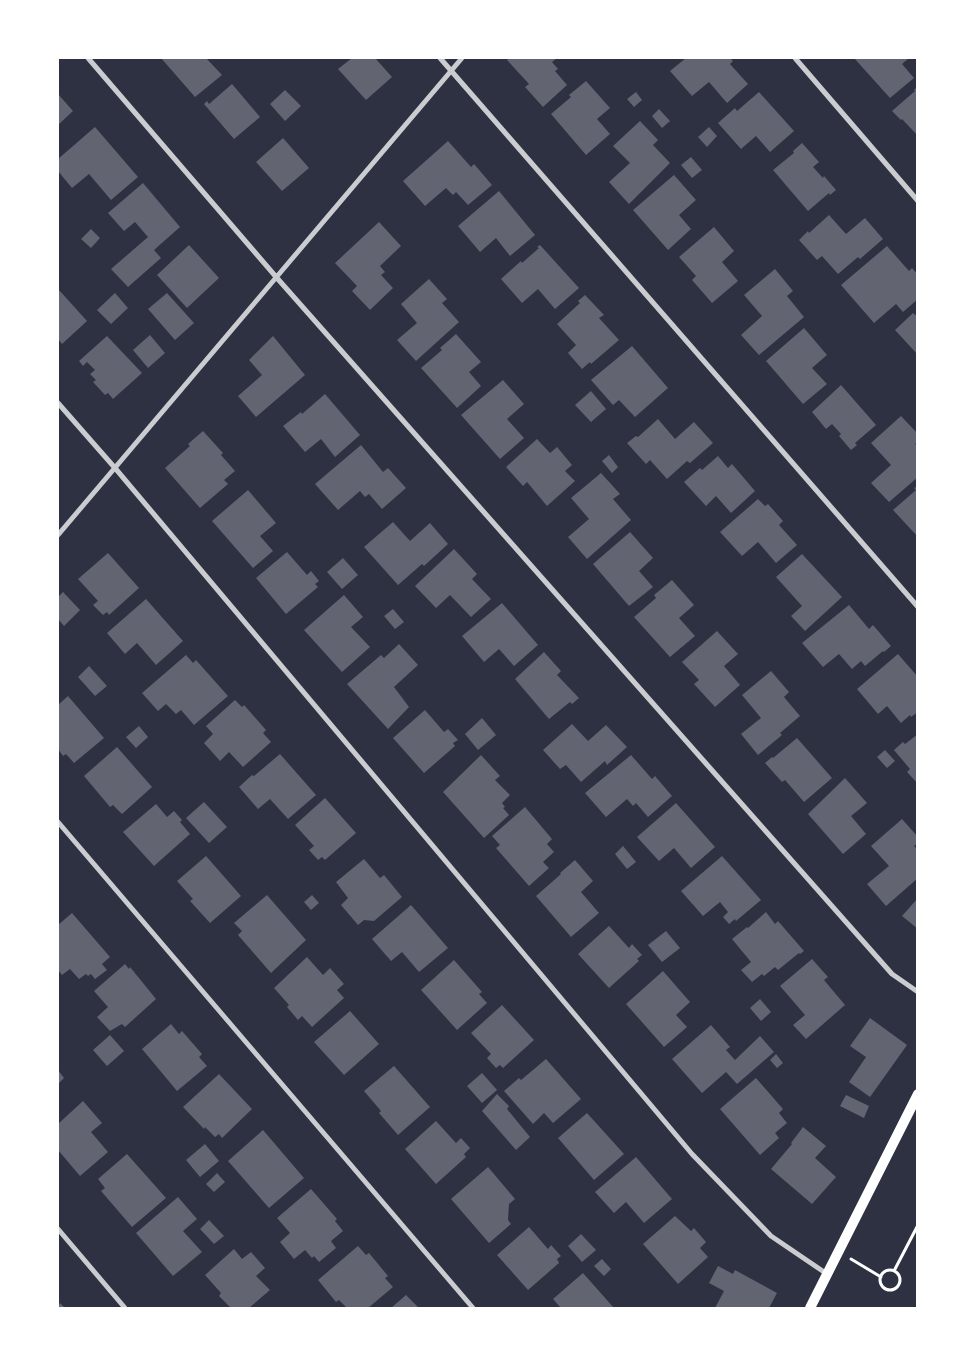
<!DOCTYPE html>
<style>
body{margin:0}
#map{position:relative;width:975px;height:1366px;overflow:hidden;background:#2d3142;font-family:Quicksand,sans-serif}
canvas{display:block}
.frame{position:absolute;inset:0;border:59px solid #fff;pointer-events:none}
</style>
<div id="map">
<canvas width="975" height="1366"></canvas>
<div class="frame"></div>
</div>
<script>
const g = document.querySelector('canvas').getContext('2d');
g.lineJoin = 'round';
function fill(path, color) { g.fillStyle = color; g.fill(path, 'evenodd'); }
const toPath = rows => new Path2D(rows.map(r => 'M' + r).join(''));
function stroke(path, color, width, dash) { g.strokeStyle = color; g.lineWidth = width; g.lineCap = dash ? 'butt' : 'round'; g.setLineDash(dash || []); g.stroke(path); }
fill(toPath([
 [161,58,206,58,222,75,195,97],
 [352,58,375,58,392,77,366,100,338,69],
 [510,58,557,58,552,62,558,69,555,71,567,85,543,107,525,87,529,84,507,60],
 [686,58,730,58,733,61,730,64,748,84,727,103,709,82,692,96,670,71],
 [854,58,909,58,902,64,914,78,890,98],
 [586,81,610,108,597,119,610,134,586,155,551,114,571,97,569,95],
 [232,84,260,117,234,139,204,104,207,101,209,104],
 [918,86,918,136,902,119,901,120,892,111,915,91,914,90],
 [285,90,301,106,285,121,270,104],
 [636,92,642,100,634,107,627,99],
 [759,92,794,131,770,152,756,136,741,149,718,123,735,108,737,111],
 [58,94,73,111,58,125],
 [659,109,670,121,662,128,652,116],
 [640,121,658,140,653,145,670,163,629,204,609,182,630,163,613,146],
 [95,127,138,177,111,200,89,174,72,188,58,171,58,159],
 [709,127,717,136,707,147,698,137],
 [283,138,309,168,282,191,256,162],
 [448,141,471,167,474,164,492,185,468,205,456,192,453,195,446,188,425,206,403,181],
 [802,143,819,162,813,167,823,178,824,176,836,190,830,195,829,193,808,211,773,170,794,153,793,151],
 [691,157,702,170,692,178,681,165],
 [674,175,696,200,679,215,691,229,668,250,633,210],
 [143,183,180,227,154,250,161,258,128,287,111,269,148,237,135,222,124,231,108,213],
 [499,191,535,235,510,256,496,238,480,252,458,226],
 [829,215,846,234,865,218,883,239,860,259,858,257,838,274,822,256,817,260,799,240,808,231,809,233],
 [379,222,401,246,380,266,385,272,381,275,393,288,370,310,352,291,357,286,335,263],
 [714,227,734,251,722,262,738,281,712,303,692,280,696,276,679,257],
 [91,229,100,238,91,248,81,239],
 [189,245,219,278,187,308,157,275],
 [540,245,579,288,555,309,538,289,522,303,501,279,521,261,522,263,539,248,537,247],
 [887,246,909,271,912,268,918,275,918,299,903,312,896,304,874,323,841,285],
 [775,269,793,291,787,296,804,317,759,355,741,335,762,316,744,295],
 [429,279,447,299,442,303,459,322,416,361,397,340,417,323,401,304],
 [59,290,87,321,62,344,58,339,58,291],
 [115,293,128,308,111,324,97,310],
 [167,293,194,323,175,340,148,309],
 [585,295,604,315,599,318,619,340,591,364,590,362,582,369,568,353,576,345,557,324,580,303,578,301],
 [913,313,915,315,918,313,918,355,895,330],
 [804,328,827,355,812,368,827,384,803,404,766,361],
 [456,334,481,362,469,372,481,386,457,408,421,368,442,350,440,348],
 [150,335,165,353,148,368,133,350],
 [107,336,142,373,113,399,108,393,105,395,93,382,96,380,90,374,95,370,87,362,83,366,79,361],
 [273,336,305,375,256,417,238,396,262,375,249,360],
 [632,346,668,388,635,417,619,400,613,405,591,380],
 [503,380,524,404,507,419,524,438,500,459,461,415],
 [841,385,876,425,855,443,857,445,851,450,839,436,841,434,832,424,826,429,812,412],
 [591,391,606,409,591,422,575,405],
 [325,394,360,435,335,457,321,439,305,452,283,426,301,412,302,414],
 [901,416,918,434,918,442,915,444,918,447,918,477,889,502,871,483,891,465,871,443],
 [658,419,675,439,694,422,713,443,690,463,687,461,667,479,650,460,646,464,627,443,636,436,638,437],
 [203,431,223,453,221,455,235,471,224,480,228,484,200,508,165,468,190,446,188,444],
 [537,439,550,453,557,447,572,465,565,471,575,481,547,506,527,482,523,486,506,467],
 [361,445,383,472,388,468,406,488,382,509,369,494,365,497,360,491,338,510,315,484],
 [609,455,618,467,612,473,602,461],
 [718,456,728,468,732,464,755,491,731,513,716,496,706,506,684,482,700,468,702,470],
 [601,473,620,494,613,499,631,520,587,559,568,537,589,519,571,498],
 [918,486,918,537,893,510,916,490,914,488],
 [248,490,276,523,260,536,273,551,253,568,212,521],
 [758,499,765,506,768,504,783,521,779,525,797,545,776,563,758,542,742,556,720,532],
 [393,522,410,541,430,523,448,544,424,566,422,564,398,585,364,547],
 [630,532,653,558,639,571,653,587,629,606,593,564],
 [454,549,477,574,472,579,491,599,471,617,450,595,436,608,415,586],
 [287,552,307,575,311,571,319,581,315,584,318,587,286,614,256,578],
 [108,553,139,588,109,615,107,612,103,615,93,605,98,601,78,579],
 [802,554,842,597,805,631,791,616,802,606,776,577],
 [343,558,358,575,342,589,327,572],
 [672,580,694,605,679,618,695,636,670,657,634,617,656,598,654,595],
 [63,592,80,610,64,626,58,619,58,597],
 [344,595,363,617,351,627,370,647,342,672,304,630],
 [146,599,183,641,156,665,137,643,125,654,107,633],
 [502,603,538,645,514,666,499,649,484,662,462,636],
 [849,605,869,629,873,625,891,646,884,652,883,651,865,666,861,661,852,669,839,654,823,667,802,643],
 [393,609,404,622,395,629,384,616],
 [717,631,738,654,724,666,740,685,715,707,694,684,699,680,682,662],
 [399,644,418,665,394,687,409,707,388,729,347,684,381,655,384,658],
 [544,652,561,671,557,675,579,698,572,704,570,702,549,719,515,679],
 [898,654,918,677,918,712,911,717,910,715,901,723,887,706,878,714,857,689],
 [186,655,193,663,196,660,228,696,194,725,181,710,176,714,166,704,158,711,142,693],
 [89,666,107,686,95,696,78,677],
 [771,671,789,692,784,697,800,716,780,733,782,735,758,755,741,734,761,718,742,695],
 [68,696,104,738,74,763,66,754,63,756,58,749,58,705],
 [235,700,242,707,244,705,266,730,263,733,271,742,243,767,229,752,220,761,204,743,213,734,206,726],
 [425,710,444,732,448,729,458,740,453,743,455,746,424,773,393,738],
 [482,718,496,735,478,750,465,734],
 [572,724,588,741,606,725,627,747,607,765,605,761,581,782,566,765,560,769,543,750],
 [139,726,148,737,136,748,126,737],
 [918,734,918,784,907,772,910,769,894,750,903,742,905,744],
 [797,738,832,778,804,802,785,780,782,782,765,763,772,757,773,758],
 [117,747,152,787,122,814,113,805,110,807,84,776],
 [885,750,895,761,887,768,877,757],
 [280,754,316,795,288,819,270,799,258,809,239,787,252,775,254,776],
 [481,755,500,776,495,780,510,795,502,803,505,807,503,808,509,815,484,838,443,792],
 [631,755,652,779,655,776,672,796,648,817,636,803,633,806,627,799,606,817,585,793],
 [845,778,867,803,851,816,866,834,843,854,808,814],
 [325,798,356,833,325,860,322,857,318,860,309,850,314,846,295,825],
 [204,802,227,827,209,843,186,818],
 [676,803,715,847,691,868,674,848,659,861,637,837],
 [156,804,167,817,174,811,182,820,180,822,190,834,154,866,123,832],
 [525,807,552,839,547,844,554,852,543,862,549,868,529,886,496,848,500,845,492,836],
 [902,819,918,837,918,843,914,846,918,850,918,878,886,906,867,884,889,866,871,846],
 [623,846,636,862,627,869,615,854],
 [206,856,241,896,210,923,190,901,193,899,177,881],
 [722,856,761,900,736,921,735,919,729,924,723,917,728,912,720,902,703,916,681,891],
 [364,859,380,878,384,875,402,897,374,921,364,920,358,925,341,905,348,898,336,882],
 [575,860,593,881,581,892,599,913,571,937,536,896,561,874,560,873],
 [267,895,306,940,271,973,238,935,242,931,234,923],
 [312,895,319,903,311,910,304,902],
 [918,898,918,929,902,916],
 [411,905,448,948,419,972,402,952,391,961,372,939],
 [766,912,775,924,778,921,804,951,800,954,799,953,778,970,775,967,764,976,762,974,752,982,741,970,751,962,732,939,747,927,748,928],
 [72,913,110,957,102,964,107,970,95,979,91,974,88,976,86,974,79,979,70,969,62,975,58,970,58,925],
 [609,926,629,948,632,944,642,955,637,959,639,961,609,988,578,954],
 [666,931,680,948,662,962,648,945],
 [307,957,323,975,330,968,344,984,337,990,344,998,312,1027,302,1016,298,1020,287,1007,289,1005,274,988],
 [812,959,828,977,824,980,845,1005,806,1039,793,1025,805,1015,780,986],
 [454,960,482,992,479,994,487,1003,457,1030,421,990],
 [125,964,129,969,130,967,156,999,125,1027,122,1024,110,1031,97,1017,108,1007,94,991],
 [663,971,690,1002,676,1015,687,1027,664,1047,626,1004],
 [760,999,771,1012,761,1021,750,1008],
 [502,1005,534,1040,503,1068,500,1065,496,1068,487,1058,491,1054,471,1033],
 [350,1011,379,1044,344,1075,314,1042],
 [870,1018,907,1045,870,1097,849,1082,866,1057,850,1046],
 [171,1024,179,1034,182,1031,202,1054,199,1057,207,1066,177,1091,142,1049],
 [711,1025,730,1047,726,1050,735,1060,760,1036,774,1052,737,1084,726,1072,702,1093,672,1059],
 [110,1035,124,1051,107,1066,93,1050],
 [776,1054,783,1063,777,1068,770,1060],
 [546,1059,581,1099,553,1123,544,1113,533,1124,504,1091,519,1078,521,1080],
 [394,1066,430,1107,398,1135,379,1113,381,1111,364,1091],
 [58,1070,64,1078,58,1084],
 [482,1073,497,1090,482,1103,467,1086],
 [219,1074,252,1109,222,1138,219,1134,215,1137,205,1127,204,1129,183,1107],
 [756,1078,783,1109,779,1113,787,1123,775,1133,779,1138,760,1155,720,1109],
 [497,1094,509,1106,507,1109,530,1137,516,1150,482,1111],
 [846,1095,869,1106,864,1118,840,1106],
 [83,1101,102,1123,91,1132,108,1152,80,1176,58,1150,58,1124],
 [587,1113,624,1154,594,1180,558,1138],
 [436,1121,456,1143,461,1138,470,1148,464,1154,466,1157,436,1184,405,1149],
 [803,1127,826,1146,815,1158,836,1177,812,1204,771,1169,792,1144,791,1143],
 [263,1130,304,1178,269,1208,228,1161],
 [205,1144,219,1161,200,1177,186,1160],
 [127,1154,166,1198,132,1227,101,1191,105,1188,98,1179],
 [636,1157,672,1199,644,1223,626,1202,614,1213,595,1192],
 [488,1167,515,1199,509,1204,508,1220,511,1224,489,1243,451,1199],
 [217,1173,225,1182,214,1192,206,1184],
 [311,1189,337,1219,335,1221,343,1231,331,1241,336,1248,319,1262,314,1256,312,1258,305,1250,294,1259,280,1242,290,1233,277,1218],
 [178,1197,197,1219,183,1231,202,1252,173,1276,136,1233],
 [675,1216,691,1231,694,1228,706,1242,700,1248,708,1257,678,1284,643,1244],
 [209,1220,224,1236,214,1244,200,1229],
 [529,1227,548,1249,551,1245,561,1256,557,1259,559,1263,528,1290,497,1255],
 [581,1234,596,1250,582,1262,568,1246],
 [358,1246,366,1255,369,1253,388,1276,385,1278,393,1287,368,1308,347,1308,339,1300,336,1302,318,1280],
 [234,1249,242,1259,251,1252,265,1268,256,1276,270,1290,249,1308,231,1308,219,1296,221,1293,205,1275],
 [602,1259,611,1269,604,1276,594,1266],
 [718,1266,733,1274,735,1270,777,1293,769,1308,715,1308,724,1291,709,1283],
 [583,1273,614,1308,558,1308,560,1307,553,1299],
 [406,1295,419,1308,391,1308],
 [60,1303,65,1308,58,1308,58,1306]
]), '#626471');
stroke(toPath([
 [851,1259,881,1277],
 '880 1280a10 10 0 1 1 20 0a10 10 0 1 1-20 0Z',
 [894,1271,918,1225]
]), '#fff', 3);
stroke(toPath([
 [88,58,277,278,892,974,918,992],
 [440,58,918,607],
 [795,58,918,201],
 [58,403,115,468,692,1154,771,1236,827,1274],
 [58,535,462,58],
 [58,822,473,1308],
 [58,1229,125,1308]
]), '#caccd0', 5);
stroke(toPath([
 [810,1308,918,1094]
]), '#fff', 10);
</script>
